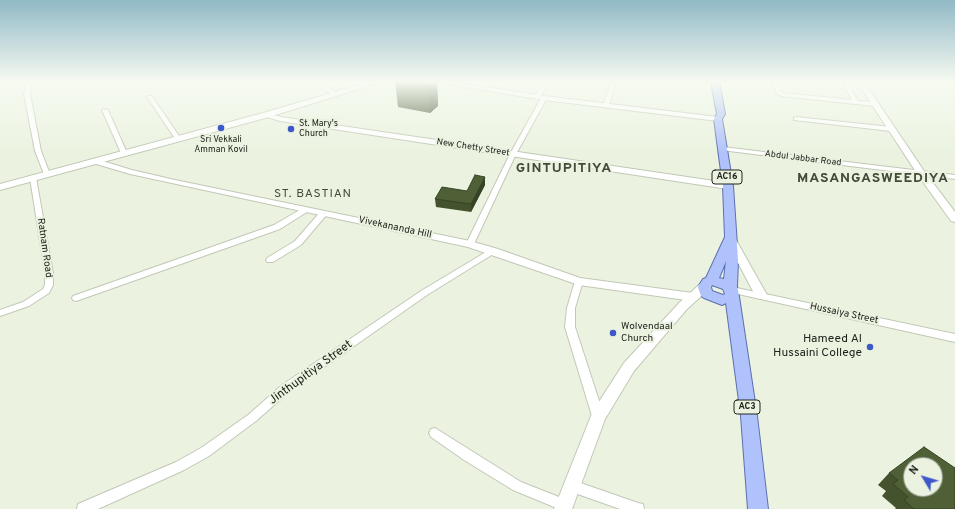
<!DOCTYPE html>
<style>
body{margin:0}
#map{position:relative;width:955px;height:509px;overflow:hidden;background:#ebf3e0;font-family:Overpass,sans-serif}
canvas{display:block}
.north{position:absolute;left:903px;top:457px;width:40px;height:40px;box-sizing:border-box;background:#ebf3e0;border:1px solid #9aa092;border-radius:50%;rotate:308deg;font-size:11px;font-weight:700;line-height:16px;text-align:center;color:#21241d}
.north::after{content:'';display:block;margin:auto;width:14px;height:18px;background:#3e57c9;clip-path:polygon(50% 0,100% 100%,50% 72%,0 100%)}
</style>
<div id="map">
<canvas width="955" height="509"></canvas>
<div class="north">N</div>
</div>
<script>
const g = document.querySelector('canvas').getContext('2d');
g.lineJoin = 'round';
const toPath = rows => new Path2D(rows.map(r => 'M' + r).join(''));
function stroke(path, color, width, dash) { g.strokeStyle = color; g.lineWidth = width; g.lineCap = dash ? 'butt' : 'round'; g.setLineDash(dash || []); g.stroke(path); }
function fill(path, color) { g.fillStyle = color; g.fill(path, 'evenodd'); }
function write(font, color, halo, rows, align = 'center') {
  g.font = font + ' Overpass,sans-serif'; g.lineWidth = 4; g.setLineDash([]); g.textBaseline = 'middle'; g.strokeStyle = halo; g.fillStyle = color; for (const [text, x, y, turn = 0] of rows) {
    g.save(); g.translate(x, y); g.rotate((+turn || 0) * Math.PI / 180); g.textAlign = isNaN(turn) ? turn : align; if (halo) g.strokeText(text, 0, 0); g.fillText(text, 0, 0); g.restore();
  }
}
const minor = toPath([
 [27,82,32,82,30,94,41,151,50,174,47,176,44,174,35,151,24,94,27,82],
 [313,82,319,82,340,95,335,96,313,82],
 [544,82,549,82,539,98,535,98,534,97,544,82],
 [611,82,616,82,609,105,604,106,603,105,611,82],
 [772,82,777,82,781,92,783,93,852,100,842,82,847,82,858,101,874,102,877,104,874,106,782,96,777,94,772,82],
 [948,82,953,82,955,86,955,90,953,90,948,82],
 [148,96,152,96,181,139,180,140,176,140,147,97,148,96],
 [544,96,547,98,516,154,474,244,473,246,467,246,466,244,510,154,541,98,544,96],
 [103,109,108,110,127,153,126,154,122,154,121,153,102,110,103,109],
 [796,117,891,127,894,129,891,131,794,120,794,118,796,117],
 [723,147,955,175,955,179,721,150,721,148,723,147],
 [33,176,36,178,53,273,53,285,49,293,29,306,0,316,0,310,23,302,43,289,45,285,45,273,30,178,33,176],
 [303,208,309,208,310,210,280,229,79,300,76,301,73,300,72,298,73,296,274,225,303,208],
 [321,211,324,211,328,213,301,245,273,262,267,262,266,260,267,258,295,241,321,211],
 [491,249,494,249,498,251,427,295,290,391,256,421,209,456,184,470,98,509,77,509,78,504,176,462,201,448,248,415,282,385,421,291,491,249],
 [579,278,583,281,575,308,575,327,604,416,602,419,598,421,594,419,592,416,565,327,567,308,575,281,579,278],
 [732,287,955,334,955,342,729,292,728,290,729,288,732,287],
 [435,428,521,482,569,501,571,505,570,509,559,509,513,490,464,460,431,437,429,433,431,429,435,428],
 [572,480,638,503,643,504,644,509,620,509,572,492,568,490,566,486,568,482,572,480]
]);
const tertiary = toPath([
 [434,82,452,82,544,96,718,117,721,119,718,121,544,100,434,82],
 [266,113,281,117,728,183,732,186,728,189,280,121,264,116,264,114,266,113],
 [93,159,96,159,132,170,175,180,470,241,498,249,580,278,693,293,697,294,698,297,697,300,693,301,579,285,468,247,130,174,93,163,93,159]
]);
const secondary = toPath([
 [369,82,381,82,269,117,0,190,0,184,263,113,369,82],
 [857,82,864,82,924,171,955,212,955,222,951,221,918,175,857,82],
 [731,237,736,240,767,295,765,298,761,299,757,298,755,295,726,240,731,237],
 [704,283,708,284,710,287,708,290,687,309,634,371,605,419,572,509,554,509,593,411,624,363,679,303,700,284,704,283]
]);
const primary = toPath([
 [711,82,719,82,725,114,722,119,733,186,738,260,737,287,738,290,757,416,768,509,748,509,741,416,726,303,722,305,704,298,701,296,698,287,703,279,706,278,725,237,723,186,714,119,717,114,711,82],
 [726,261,724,279,719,278,726,261],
 [712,285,723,289,725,294,723,295,712,291,711,287,712,285]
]);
stroke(minor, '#c1c8b7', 2);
stroke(tertiary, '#c1c8b7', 2);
stroke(secondary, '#c1c8b7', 2);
stroke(primary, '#5c70ad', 2);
fill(minor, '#fff');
fill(tertiary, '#fff');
fill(secondary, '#fff');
fill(primary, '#b0c2fc');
fill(toPath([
 [395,82,437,82,438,106,430,113,398,107],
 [485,177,485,185,471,212,436,207,435,199,467,191],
 [889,473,955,509,895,509,896,508,882,496,886,491,878,485]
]), '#44532e');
fill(toPath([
 [431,82,437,82,438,106,430,113,428,85],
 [485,177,485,185,471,212,471,204]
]), '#374326');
const building = toPath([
 [412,82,431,82,428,85,412,82],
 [475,175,485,177,471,204,435,199,442,187,467,191,475,175],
 [924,447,955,468,955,509,914,509,904,500,908,497,893,484,898,480,889,473,924,447],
 [911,465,935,465,935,489,911,489,911,465]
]);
fill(building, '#4f6036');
stroke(building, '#374326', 1);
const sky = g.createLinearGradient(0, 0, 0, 154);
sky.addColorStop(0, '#91b9c6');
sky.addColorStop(0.53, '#f6faf1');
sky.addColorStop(1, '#f6faf100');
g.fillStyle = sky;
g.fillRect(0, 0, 955, 154);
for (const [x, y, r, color] of [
 [221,128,4,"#3e57c9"],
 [291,129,4,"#3e57c9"],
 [613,333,4,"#3e57c9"],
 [870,347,4,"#3e57c9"]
]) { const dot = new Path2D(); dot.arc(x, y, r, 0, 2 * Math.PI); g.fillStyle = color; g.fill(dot); stroke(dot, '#ebf3e0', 1.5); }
write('9px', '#21241d', '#ebf3e0', [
 ["St. Mary's",299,124],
 ["Church",299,134],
 ["Sri Vekkali",221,140,"center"],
 ["Amman Kovil",221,150,"center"]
], 'left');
write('9px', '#21241d', '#ebf3e0', [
 ["New Chetty Street",473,148,9],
 ["Abdul Jabbar Road",803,159,7]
]);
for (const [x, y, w] of [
 [727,177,30],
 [747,407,26]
]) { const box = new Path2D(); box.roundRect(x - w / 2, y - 7, w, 14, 3); g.fillStyle = '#ebf3e0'; g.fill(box); stroke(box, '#21241d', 1); }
write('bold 9px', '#21241d', null, [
 ["AC16",727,177],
 ["AC3",747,407]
]);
write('10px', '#21241d', '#ebf3e0', [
 ["Vivekananda Hill",395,228,12],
 ["Ratnam Road",44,248,82],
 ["Hussaiya Street",844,314,12]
]);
write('10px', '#21241d', '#ebf3e0', [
 ["Wolvendaal",621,327],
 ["Church",621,339]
], 'left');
g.letterSpacing = '1px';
write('12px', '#444a3b', '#ebf3e0', [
 ["ST. BASTIAN",313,195]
]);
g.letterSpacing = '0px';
write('12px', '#21241d', '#ebf3e0', [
 ["Hameed Al",862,340],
 ["Hussaini College",862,354]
], 'right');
write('12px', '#21241d', '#ebf3e0', [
 ["Jinthupitiya Street",311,373,-36]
]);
g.letterSpacing = '1px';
write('bold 14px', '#444a3b', '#ebf3e0', [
 ["GINTUPITIYA",564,169],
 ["MASANGASWEEDIYA",873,179]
]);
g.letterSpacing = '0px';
</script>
